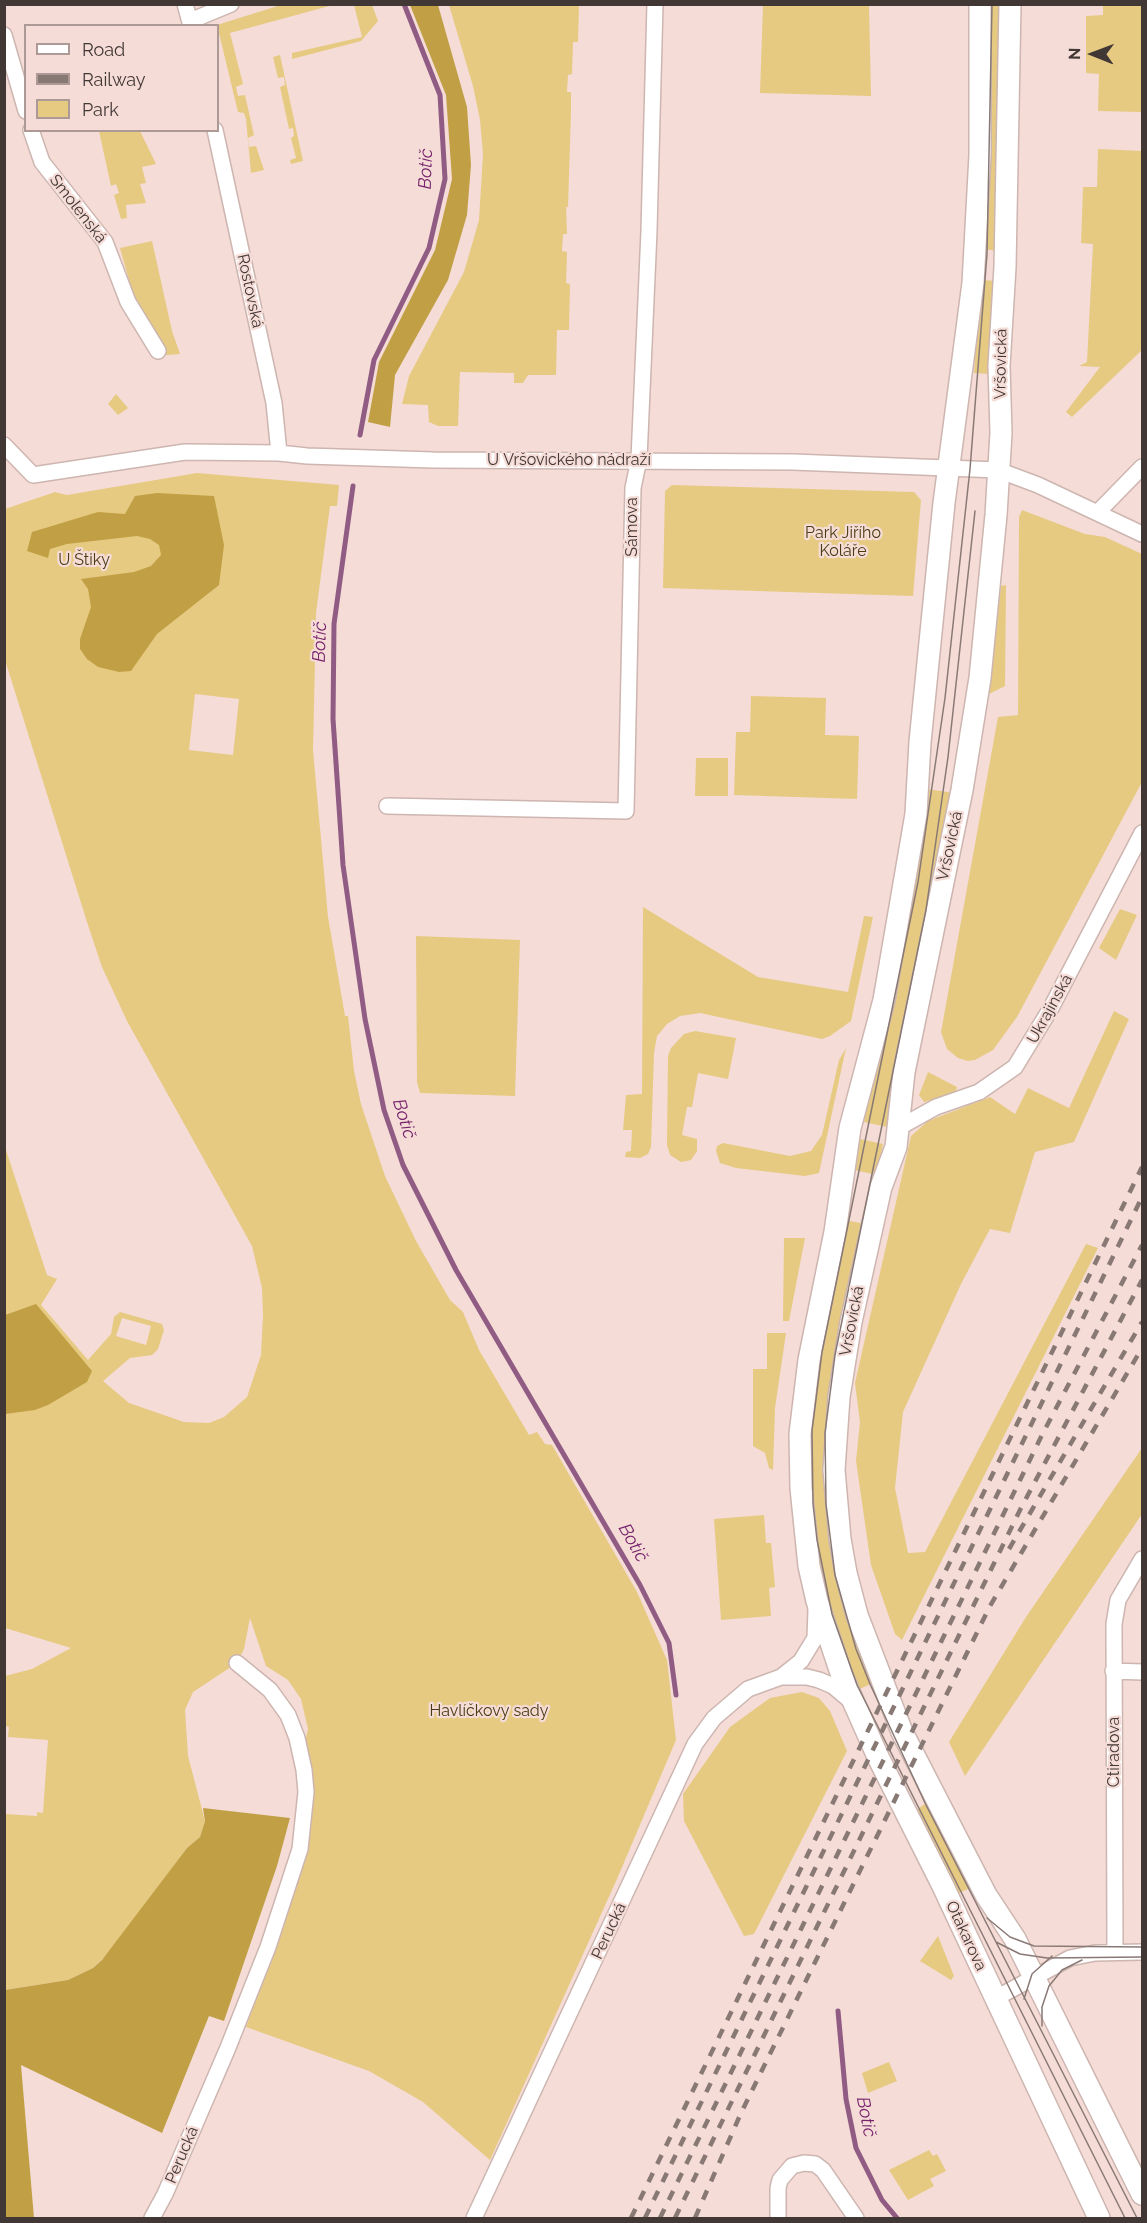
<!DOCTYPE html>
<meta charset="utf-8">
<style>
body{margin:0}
#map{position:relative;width:1147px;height:2223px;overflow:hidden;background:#f5dcd7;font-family:Raleway,sans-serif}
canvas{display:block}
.frame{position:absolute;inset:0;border:6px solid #413735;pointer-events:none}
.legend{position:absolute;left:24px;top:24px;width:195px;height:108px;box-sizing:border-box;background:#f5dcd7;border:2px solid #ad9a96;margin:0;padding:8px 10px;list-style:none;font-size:18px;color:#413735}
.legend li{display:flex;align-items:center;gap:12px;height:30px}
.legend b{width:30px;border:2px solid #ad9a96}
.north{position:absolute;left:1063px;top:24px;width:60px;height:60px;-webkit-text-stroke:4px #f5dcd7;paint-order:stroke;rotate:271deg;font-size:16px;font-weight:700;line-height:24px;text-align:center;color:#413735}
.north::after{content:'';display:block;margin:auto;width:21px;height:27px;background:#413735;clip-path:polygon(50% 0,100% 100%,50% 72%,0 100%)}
</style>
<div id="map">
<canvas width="1147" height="2223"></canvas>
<div class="frame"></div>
<ul class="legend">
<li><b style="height:8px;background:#fff"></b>Road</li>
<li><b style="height:8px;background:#897975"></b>Railway</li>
<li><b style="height:16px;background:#e6ca81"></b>Park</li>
</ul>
<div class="north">N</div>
</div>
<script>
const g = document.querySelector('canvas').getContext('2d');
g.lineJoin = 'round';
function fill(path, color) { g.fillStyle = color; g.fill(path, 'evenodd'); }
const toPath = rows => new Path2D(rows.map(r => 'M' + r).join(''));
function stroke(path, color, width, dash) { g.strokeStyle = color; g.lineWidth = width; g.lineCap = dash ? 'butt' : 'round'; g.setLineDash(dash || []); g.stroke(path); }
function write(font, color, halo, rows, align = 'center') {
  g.font = font + ' Raleway,sans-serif'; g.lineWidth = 4.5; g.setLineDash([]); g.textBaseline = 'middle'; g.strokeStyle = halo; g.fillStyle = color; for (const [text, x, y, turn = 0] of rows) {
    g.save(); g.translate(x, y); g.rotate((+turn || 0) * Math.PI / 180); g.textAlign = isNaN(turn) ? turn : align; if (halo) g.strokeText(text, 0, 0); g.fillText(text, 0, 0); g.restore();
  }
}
fill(toPath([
 [281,5,333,5,230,33,243,84,236,87,238,96,245,95,254,135,248,138,249,147,256,146,264,170,251,173,246,119,244,113,238,112,217,25],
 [354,5,372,5,378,21,361,41,292,59,292,53,362,37],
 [449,5,579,5,578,42,573,42,572,74,568,75,567,92,571,92,571,111,568,207,566,207,567,234,563,234,562,251,567,252,566,283,570,284,569,330,557,330,556,375,528,375,523,383,514,383,514,373,460,372,458,426,438,426,429,422,428,405,402,404,409,376,464,272,479,220,483,154,480,120,473,86],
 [763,5,869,5,871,96,760,93],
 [988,5,1004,5,999,251,982,249],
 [1103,5,1142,5,1142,112,1098,111,1099,74,1086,73,1086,16,1103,15],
 [280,55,303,161,291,164,290,160,296,158,291,138,294,136,293,128,289,129,280,87,285,85,284,77,278,78,273,57],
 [99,131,140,131,156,164,142,167,146,183,140,184,146,203,126,205,127,218,121,219,114,195,119,193,116,184,111,186],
 [1098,149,1142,151,1142,350,1072,417,1066,412,1100,367,1079,366,1087,362,1093,244,1081,243,1083,187,1097,187],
 [152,241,172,331,180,354,166,355,136,305,120,248],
 [981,280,998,281,991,374,974,373],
 [116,394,128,408,118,415,108,404],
 [197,473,339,485,337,506,330,506,316,613,313,750,328,917,345,1016,348,1016,354,1071,361,1104,385,1176,416,1241,450,1300,463,1312,479,1350,529,1435,537,1432,545,1444,552,1445,637,1592,667,1660,676,1740,617,1879,490,2160,423,2102,369,2071,246,2027,298,1882,307,1849,314,1793,312,1768,305,1743,308,1729,301,1699,288,1680,266,1666,250,1618,244,1649,237,1663,193,1692,185,1710,188,1756,205,1821,200,1837,187,1848,110,1952,93,1968,68,1980,5,1990,5,1814,37,1816,37,1812,43,1813,48,1740,8,1737,9,1727,5,1726,5,1676,32,1669,71,1648,5,1628,5,1147,47,1275,57,1279,41,1305,88,1360,111,1334,114,1317,120,1312,162,1324,164,1330,158,1349,152,1355,130,1358,103,1381,129,1403,184,1422,209,1423,224,1417,247,1397,261,1355,263,1316,262,1288,252,1246,127,1021,102,967,87,922,5,660,5,509,55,492,67,495],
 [195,694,239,699,233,755,189,750],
 [122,1318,151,1326,146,1345,116,1336],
 [672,485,914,492,921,500,913,596,663,588,665,491],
 [1022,510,1085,534,1105,537,1142,554,1142,782,1017,1017,993,1050,975,1060,968,1061,958,1058,947,1049,941,1032,998,717,1018,715,1019,517],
 [1006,585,1005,686,989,694,1001,586],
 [751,696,826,698,825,735,859,736,857,799,734,795,736,732,750,732],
 [696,758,728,758,728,796,695,796],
 [927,789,954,793,887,1127,864,1122],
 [643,907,758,977,848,992,864,916,873,917,851,1021,830,1036,822,1039,700,1013,680,1016,667,1024,657,1036,654,1053,651,1147,648,1154,640,1158,625,1157,626,1152,631,1151,632,1130,623,1130,626,1095,642,1094],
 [1120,909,1137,915,1116,960,1099,948],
 [416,936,520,940,515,1096,420,1093,417,1082],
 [1114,1011,1129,1019,1074,1142,1035,1152,1010,1233,990,1229,961,1284,903,1412,895,1488,908,1553,925,1552,1086,1244,1098,1248,902,1640,895,1634,871,1565,856,1461,860,1422,855,1383,911,1136,928,1121,990,1097,1015,1114,1028,1088,1069,1108],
 [695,1031,736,1038,728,1079,698,1073,692,1107,687,1107,682,1135,697,1139,697,1151,691,1160,681,1162,670,1155,667,1145,668,1056,671,1048,684,1034],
 [846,1048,819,1173,805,1176,736,1168,720,1163,716,1151,717,1146,723,1143,790,1156,811,1151,822,1135,839,1060],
 [928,1072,957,1087,956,1091,951,1095,924,1102,919,1095],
 [860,1139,883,1144,877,1175,854,1170],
 [844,1220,866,1224,830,1433,873,1683,855,1691,819,1578,808,1468,812,1394],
 [784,1238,805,1238,789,1321,783,1321],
 [767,1333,786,1333,775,1408,773,1470,769,1468,765,1453,753,1446,753,1369,767,1369],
 [1142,1448,1142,1514,965,1776,949,1742,1026,1617],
 [764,1515,766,1543,771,1543,775,1587,769,1588,771,1616,721,1620,714,1519],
 [802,1692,819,1698,830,1711,847,1751,754,1934,744,1936,684,1821,683,1794,730,1727,770,1698],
 [929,1801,974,1886,955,1895,912,1813],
 [938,1936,954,1976,951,1980,920,1961],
 [889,2062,897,2081,868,2093,862,2073],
 [929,2150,933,2156,937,2154,946,2171,930,2179,934,2186,908,2200,889,2170]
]), '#e6ca81');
fill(toPath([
 [410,5,438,5,467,107,471,165,467,215,448,280,395,375,390,427,368,422,379,362,435,250,452,179,446,95],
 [157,493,214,496,224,545,219,585,157,634,131,671,119,672,98,667,87,659,80,649,80,639,91,607,88,589,81,579,134,572,151,566,161,555,159,545,150,539,137,536,67,544,50,549,48,558,27,551,32,532,98,512,125,514,135,496],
 [36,1304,92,1371,87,1382,48,1405,35,1410,5,1414,5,1315],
 [203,1808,290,1818,277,1866,224,2021,209,2016,162,2133,21,2065,34,2218,5,2218,5,1990,68,1980,93,1968,102,1960,187,1848,200,1837,205,1821]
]), '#c1a045');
stroke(toPath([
 [360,435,374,360,429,248,445,179,440,95,404,4],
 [353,486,334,624,333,719,343,865,365,1019,384,1110,403,1165,456,1270,640,1585,669,1643,676,1695],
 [838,2011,846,2099,856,2148,882,2200,897,2218]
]), '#905c84', 5);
const minor = toPath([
 [185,4,191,26],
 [190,21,231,4],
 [4,35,26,111],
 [31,130,42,162,105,242,128,302,158,351],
 [215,130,274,403,279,453],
 [4,445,33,475,185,452,279,453,307,456,433,460,793,462,998,470,1038,485,1142,534],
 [1098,512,1142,467],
 [387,806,626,811,633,488,639,459,649,231,655,4],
 [900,1127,936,1107,979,1092,1015,1067,1051,1008,1142,833],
 [1113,1671,1142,1672],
 [781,1677,807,1677,819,1680,833,1686,852,1702],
 [1115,1952,1114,1624,1118,1600,1142,1559],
 [996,1998,1070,1958,1095,1953,1142,1952],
 [152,2218,165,2194,227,2050,268,1947,300,1849,306,1792,304,1770,297,1738,288,1715,270,1690,237,1663],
 [474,2218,695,1744,714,1718,748,1689,781,1677,801,1661,815,1638,816,1609],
 [778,2218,778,2188,780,2180,792,2166,804,2163,815,2164,823,2170,856,2218]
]);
const secondary = toPath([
 [980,4,980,155,973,283,944,503,920,742,916,814,884,1000,850,1128,835,1232,809,1360,800,1434,801,1488,809,1566,817,1601,842,1676,878,1757,942,1884,1099,2218],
 [1010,4,1005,267,999,366,1001,433,996,515,980,678,962,790,904,1072,896,1147,881,1187,851,1322,839,1397,834,1470,840,1539,846,1573,857,1615,902,1732,986,1895,1015,1939,1142,2194]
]);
stroke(minor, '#cdb5b0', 18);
stroke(secondary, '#cdb5b0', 24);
stroke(minor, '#fff', 15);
stroke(secondary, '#fff', 21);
stroke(toPath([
 [992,4,987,254,970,469,945,698,918,882,822,1352,812,1431,813,1504,817,1540,832,1614,857,1685,1125,2218],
 [975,511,948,757,926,910,835,1355,825,1433,826,1504,835,1575,856,1649,870,1684,926,1805,1137,2218],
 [987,1918,1010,1937,1034,1946,1142,1947],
 [996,1942,1020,1954,1047,1958,1142,1957],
 [1024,1999,1032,1974,1052,1956],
 [1042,2026,1042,2007,1049,1986,1062,1970,1082,1960]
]), '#897975', 1.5);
stroke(toPath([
 [1009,1549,1142,1322],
 [631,2218,1142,1167],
 [645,2218,1142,1197],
 [660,2218,1043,1433,1142,1245],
 [675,2218,1021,1508,1142,1280],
 [695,2218,741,2113,990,1606,1142,1348]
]), '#897975', 4.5, [10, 10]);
write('16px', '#413735', '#f5dcd7', [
 ["Smolenská",78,209,52],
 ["Rostovská",250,291,78],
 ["Vršovická",1001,364,-89],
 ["U Vršovického nádraží",569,460],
 ["Sámova",632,527,-90],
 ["Vršovická",950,846,-78],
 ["Ukrajinská",1050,1009,-61],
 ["Vršovická",852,1321,-79],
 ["Ctiradova",1114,1752,-90],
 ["Perucká",609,1931,-65],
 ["Otakarova",966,1936,65],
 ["Perucká",182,2155,-67]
]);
write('16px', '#4a3c15', '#f5dcd7', [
 ["Park Jiřího",843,533],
 ["Koláře",843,551],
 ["U Štiky",84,560],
 ["Havlíčkovy sady",489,1711]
]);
write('italic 18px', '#77236c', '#f5dcd7', [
 ["Botič",426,169,-88],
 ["Botič",320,642,-88],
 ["Botič",404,1119,73],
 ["Botič",633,1543,60],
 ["Botič",866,2117,79]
]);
</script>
